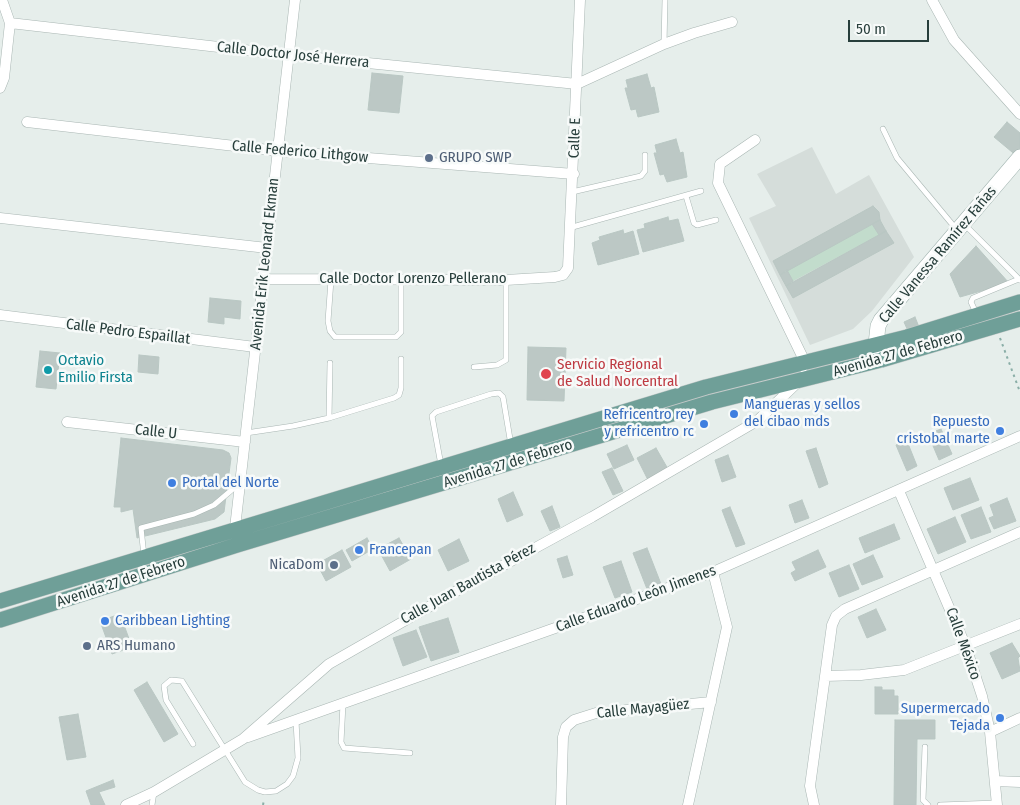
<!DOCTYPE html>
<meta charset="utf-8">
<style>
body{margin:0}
#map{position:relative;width:1020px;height:805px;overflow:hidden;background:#e6eeeb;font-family:"Fira Sans Condensed",sans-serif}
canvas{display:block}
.scale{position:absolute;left:848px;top:20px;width:81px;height:22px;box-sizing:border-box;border:2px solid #273e3b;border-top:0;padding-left:6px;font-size:15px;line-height:18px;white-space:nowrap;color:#273e3b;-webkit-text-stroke:4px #f7faf9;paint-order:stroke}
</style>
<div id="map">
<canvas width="1020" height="805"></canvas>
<div class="scale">50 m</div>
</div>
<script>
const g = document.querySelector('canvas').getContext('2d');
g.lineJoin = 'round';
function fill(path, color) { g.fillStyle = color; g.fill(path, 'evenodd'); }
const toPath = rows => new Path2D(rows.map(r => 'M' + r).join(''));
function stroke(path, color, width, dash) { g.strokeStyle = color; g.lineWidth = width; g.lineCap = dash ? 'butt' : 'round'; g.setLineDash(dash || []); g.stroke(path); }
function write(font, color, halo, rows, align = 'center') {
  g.font = font + ' "Fira Sans Condensed",sans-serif'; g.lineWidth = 5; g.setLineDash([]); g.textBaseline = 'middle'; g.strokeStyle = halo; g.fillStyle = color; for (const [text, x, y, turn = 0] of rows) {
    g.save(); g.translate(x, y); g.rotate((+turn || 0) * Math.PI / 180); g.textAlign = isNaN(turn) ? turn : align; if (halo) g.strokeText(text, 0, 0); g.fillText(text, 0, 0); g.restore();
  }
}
fill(toPath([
 [812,147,836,194,869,175,914,257,872,311,853,329,810,345,749,218,776,206,757,174]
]), '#d5ddda');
fill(toPath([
 [872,224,879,235,793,281,787,270]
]), '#c2dccc');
const building = toPath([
 [372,73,403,76,399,113,368,110,372,73],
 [647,74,651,88,654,87,659,112,638,117,636,109,631,110,625,88,628,88,626,80,647,74],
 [1007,122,1020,133,1020,155,1018,157,994,137,1007,122],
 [676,139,680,153,683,152,687,177,667,182,664,174,660,175,654,153,657,153,655,145,676,139],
 [873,206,879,212,880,220,780,275,773,261,873,206],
 [668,217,669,221,678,219,684,241,643,252,637,230,645,228,644,224,668,217],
 [880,220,886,231,879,235,872,224,880,220],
 [623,230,624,234,633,231,639,254,598,265,592,243,600,240,599,237,623,230],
 [886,231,894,243,793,298,786,286,886,231],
 [976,246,1009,283,960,297,950,274,976,246],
 [787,270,793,281,786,286,780,275,787,270],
 [210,298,241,301,240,319,224,317,224,324,208,322,210,298],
 [915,317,919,327,908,331,904,322,915,317],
 [528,347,566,348,564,401,527,400,528,347],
 [40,351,60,353,56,389,36,387,40,351],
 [139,355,159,357,158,374,138,372,139,355],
 [941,429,952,454,939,460,928,434,941,429],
 [121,438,223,450,229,453,231,458,224,512,215,519,137,538,133,509,121,512,121,507,114,507,121,438],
 [907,441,917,466,907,471,896,445,907,441],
 [627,445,634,460,614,469,607,454,627,445],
 [656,448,668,469,648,480,637,458,656,448],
 [816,448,828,484,819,488,806,451,816,448],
 [728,455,736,477,722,482,715,460,728,455],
 [612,468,623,491,613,495,602,472,612,468],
 [970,478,979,500,953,510,944,488,970,478],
 [513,492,523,515,507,522,498,499,513,492],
 [1007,498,1016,521,994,529,989,518,994,516,990,505,1007,498],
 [802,500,809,518,795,523,789,505,802,500],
 [552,506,560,527,550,531,541,511,552,506],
 [730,507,745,544,736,547,722,510,730,507],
 [981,507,991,532,971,539,961,515,981,507],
 [955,517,966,542,938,554,927,529,955,517],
 [894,524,900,539,865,553,859,538,894,524],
 [367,538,373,549,352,561,346,550,367,538],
 [399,538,411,559,390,571,378,549,399,538],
 [459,539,469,561,448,571,438,550,459,539],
 [647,548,661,584,647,589,633,553,647,548],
 [342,550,351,567,326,581,317,564,342,550],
 [818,550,826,567,795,581,791,573,796,570,792,562,818,550],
 [873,555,883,577,862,585,853,564,873,555],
 [567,556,573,575,563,578,557,559,567,556],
 [621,561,632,592,615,598,603,567,621,561],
 [849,565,859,589,839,597,829,573,849,565],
 [876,609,886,630,867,638,858,617,876,609],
 [120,614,132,647,112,654,100,621,120,614],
 [448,618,459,652,431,661,419,627,448,618],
 [416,630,427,657,403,666,393,638,416,630],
 [1012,643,1020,656,1018,658,1020,671,1002,679,990,653,1012,643],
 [147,682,178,734,164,742,134,690,147,682],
 [875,687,882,687,882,690,894,690,894,696,898,696,898,714,875,714,875,687],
 [78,714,86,757,67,760,59,717,78,714],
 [895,720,935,720,935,739,917,739,916,805,894,805,895,720],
 [113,780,115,787,99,792,105,805,91,805,86,791,113,780]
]);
fill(building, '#bcc8c5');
stroke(building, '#b9c7c3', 1);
const lane = toPath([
 [664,44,665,0],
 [883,129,897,158,957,230],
 [572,192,641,176,645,171,645,155],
 [686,196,694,223,697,225,716,220],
 [964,224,1020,280],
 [569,228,701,191],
 [331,280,328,321,330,331,335,337,396,337,401,332,401,280],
 [977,315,971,302,973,298,1019,279],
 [474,367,497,365,506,360,506,280],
 [329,418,330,363],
 [246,433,293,426,329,418,394,398,399,395,401,388,401,359],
 [441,465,432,416,436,412,491,394,499,393,503,397,511,445],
 [144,556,141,528,194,514,214,505,240,483],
 [343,704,341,742,344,748,410,753],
 [193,744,166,700,164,686,171,680,182,681,245,782,258,790,265,792,276,791,287,784,293,776,298,758,296,721],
 [925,747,923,800,928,805],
 [152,805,154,792],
 [940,805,997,803]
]);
const street = toPath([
 [932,0,954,40,1020,114],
 [10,23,288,55,577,84,664,44,694,33,732,22],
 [0,88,4,78,10,23,2,0],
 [27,122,278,151,574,174],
 [755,140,720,164,718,183,805,362,803,367],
 [0,218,267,248],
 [263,279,506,280,555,277,563,275,568,268,580,0],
 [0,315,255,347],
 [67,422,245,442],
 [899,491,966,647,982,696,990,732,997,805],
 [236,536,235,528,295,0],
 [825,676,861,675,904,670,1020,624],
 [990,732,1020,718],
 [248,737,713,572,1020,436],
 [995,781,1020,782],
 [126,805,154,792,243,739,329,664,460,589,592,517,757,421,797,383],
 [561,805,563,737,566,727,574,720,596,713,711,702],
 [688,805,727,627,713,572],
 [814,805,810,786,832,625,836,616,845,609,1020,532]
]);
const secondary = toPath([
 [881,360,876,344,878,326,881,320,1020,157]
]);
const primary = toPath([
 [0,601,706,387,907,337,1020,302],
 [0,620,237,545,712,402,881,360,1020,319]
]);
stroke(lane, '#a9b6b3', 6);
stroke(street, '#a9b6b3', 11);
stroke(secondary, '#a3b5b1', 16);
stroke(primary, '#c3c9c8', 16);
stroke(toPath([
 [1000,338,1020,392],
 [263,805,264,800]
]), '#8aaea7', 2, [2.5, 4]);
stroke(lane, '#fff', 5);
stroke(street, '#fff', 10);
stroke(secondary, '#fff', 15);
stroke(primary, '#6f9f98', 15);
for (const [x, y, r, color] of [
 [429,158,5,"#5c6f8a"],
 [48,370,5,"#0f9aa8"],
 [546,374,6,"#e0444e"],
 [734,414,5,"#3f7fe0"],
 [704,424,5,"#3f7fe0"],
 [1000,431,5,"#3f7fe0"],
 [172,483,5,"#3f7fe0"],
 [359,550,5,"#3f7fe0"],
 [334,565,5,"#5c6f8a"],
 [105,621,5,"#3f7fe0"],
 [87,646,5,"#5c6f8a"],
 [1000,718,5,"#3f7fe0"]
]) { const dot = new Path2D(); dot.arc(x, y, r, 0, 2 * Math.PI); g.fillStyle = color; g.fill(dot); stroke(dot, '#f7faf9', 2); }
write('15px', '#273e3b', '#f7faf9', [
 ["Calle Doctor José Herrera",293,55,6],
 ["Calle E",575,138,-88],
 ["Calle Federico Lithgow",300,152,5],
 ["Calle Vanessa Ramírez Fañas",938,255,-50],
 ["Avenida Erik Leonard Ekman",265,264,-84],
 ["Calle Doctor Lorenzo Pellerano",413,279],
 ["Calle Pedro Espaillat",128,332,7],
 ["Avenida 27 de Febrero",898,354,-16],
 ["Calle U",156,432,6],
 ["Avenida 27 de Febrero",508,464,-17],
 ["Avenida 27 de Febrero",121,582,-18],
 ["Calle Juan Bautista Pérez",468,584,-29],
 ["Calle Eduardo León Jimenes",636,599,-20],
 ["Calle México",963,644,70],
 ["Calle Mayagüez",643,709,-6]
]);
write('15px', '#4e5e75', '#f7faf9', [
 ["GRUPO SWP",439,158],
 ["NicaDom",324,565,"right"],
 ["ARS Humano",97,646]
], 'left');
write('15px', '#0d838f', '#f7faf9', [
 ["Octavio",58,361],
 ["Emilio Firsta",58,378]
], 'left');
write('15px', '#be3a42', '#f7faf9', [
 ["Servicio Regional",557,365],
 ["de Salud Norcentral",557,382]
], 'left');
write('15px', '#366cbe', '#f7faf9', [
 ["Mangueras y sellos",744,405],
 ["del cibao mds",744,422],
 ["Refricentro rey",694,415,"right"],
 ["y refricentro rc",694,432,"right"],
 ["Repuesto",990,422,"right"],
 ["cristobal marte",990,439,"right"],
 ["Portal del Norte",182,483],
 ["Francepan",369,550],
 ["Caribbean Lighting",115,621],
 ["Supermercado",990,709,"right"],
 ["Tejada",990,726,"right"]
], 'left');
</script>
